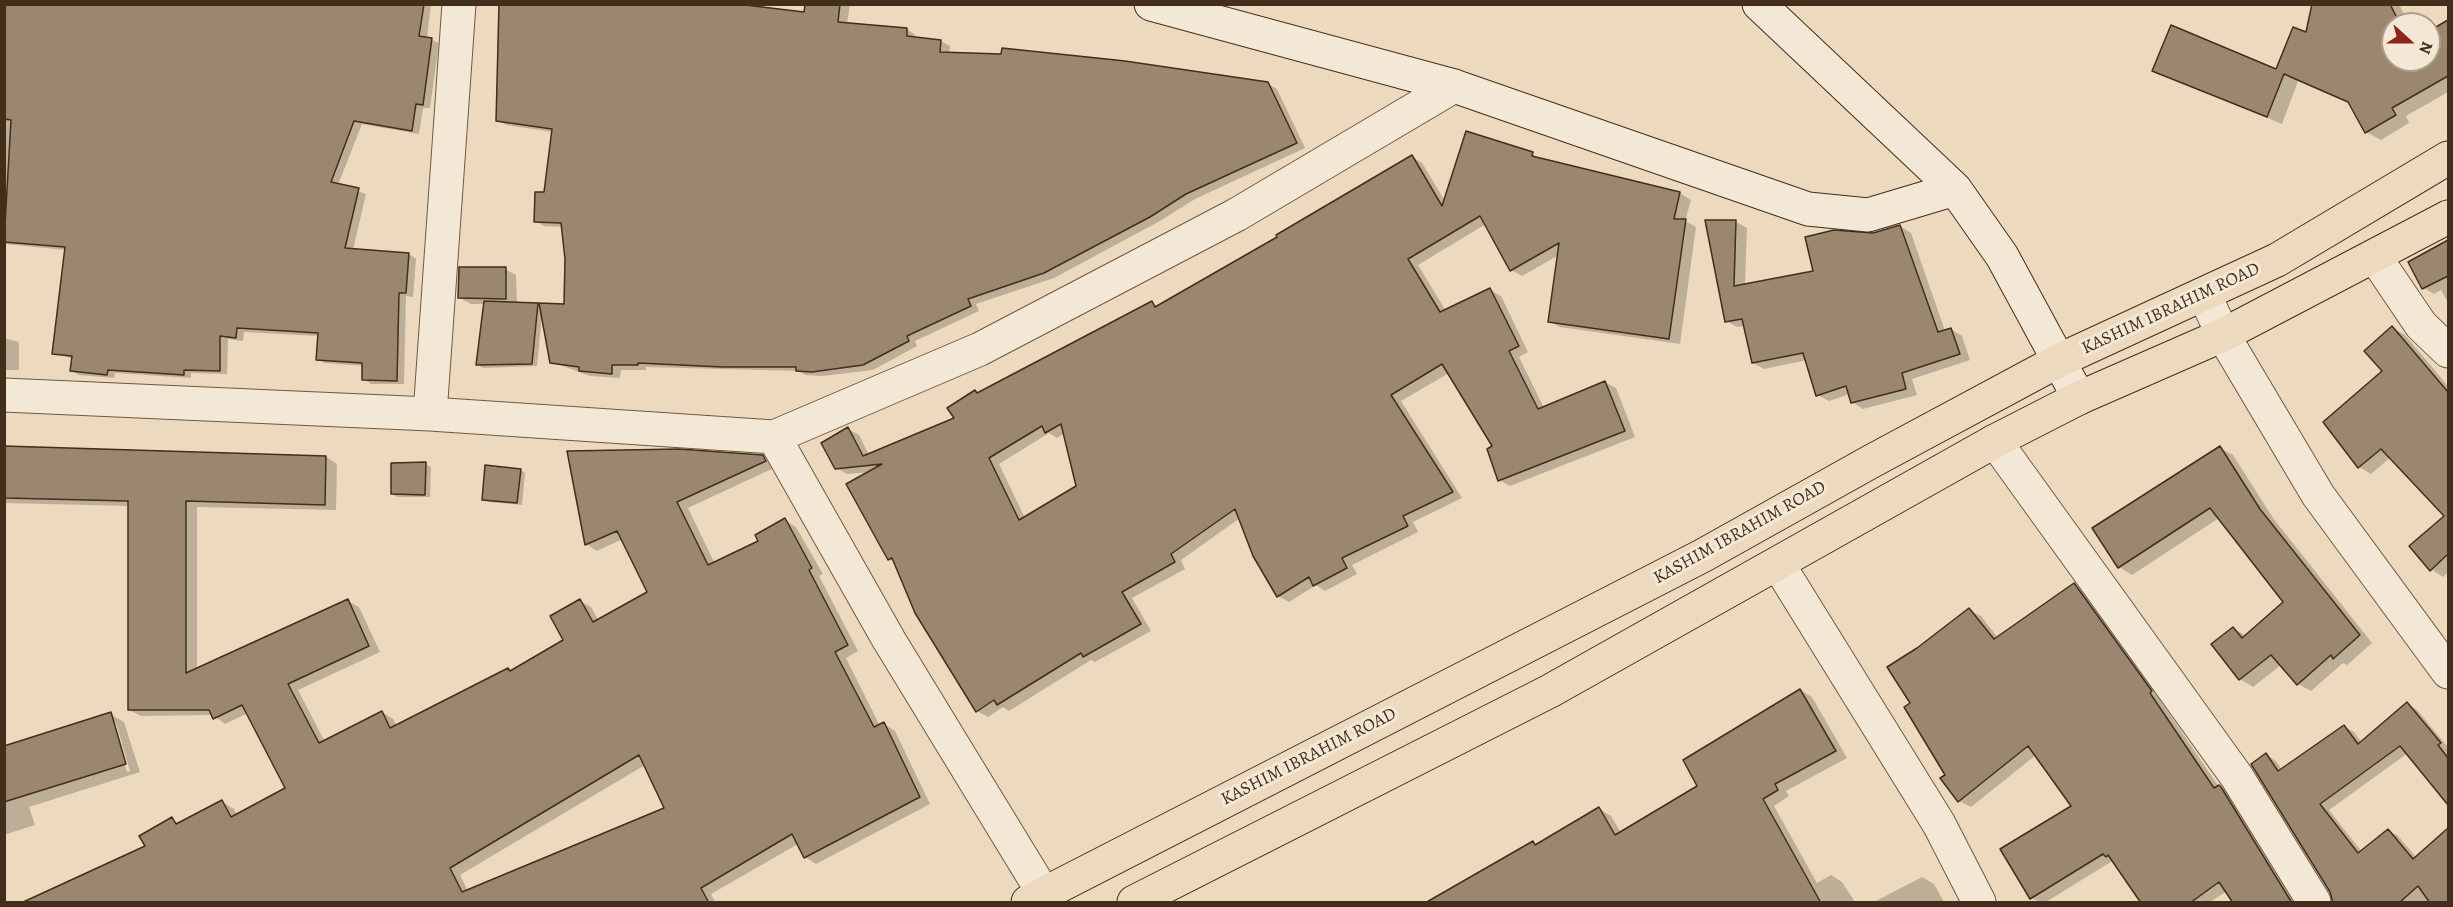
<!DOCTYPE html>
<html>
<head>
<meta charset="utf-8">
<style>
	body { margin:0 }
	#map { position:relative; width:2453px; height:907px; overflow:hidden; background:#eddabe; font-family:Alegreya,serif }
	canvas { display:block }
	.frame { position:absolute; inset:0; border:6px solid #422e1a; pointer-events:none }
	.north { position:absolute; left:2381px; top:12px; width:60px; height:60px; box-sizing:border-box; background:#f3e7d5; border:2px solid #ac9d8a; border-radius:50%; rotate:111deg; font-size:16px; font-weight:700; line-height:24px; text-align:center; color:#422e1a }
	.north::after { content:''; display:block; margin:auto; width:21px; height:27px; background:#8f2418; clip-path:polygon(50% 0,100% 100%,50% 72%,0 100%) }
</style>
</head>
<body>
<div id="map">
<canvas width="2453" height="907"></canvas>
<div class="frame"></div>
<div class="north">N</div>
</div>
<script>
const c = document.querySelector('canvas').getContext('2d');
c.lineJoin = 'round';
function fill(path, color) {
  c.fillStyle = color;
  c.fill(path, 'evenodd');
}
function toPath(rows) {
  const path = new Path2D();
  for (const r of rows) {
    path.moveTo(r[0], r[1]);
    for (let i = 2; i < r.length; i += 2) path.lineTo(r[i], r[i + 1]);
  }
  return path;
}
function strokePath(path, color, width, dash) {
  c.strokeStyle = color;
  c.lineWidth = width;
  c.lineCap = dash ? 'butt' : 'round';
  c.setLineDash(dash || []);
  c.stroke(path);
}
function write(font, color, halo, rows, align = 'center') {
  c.font = font + ' Alegreya,serif';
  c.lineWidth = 6;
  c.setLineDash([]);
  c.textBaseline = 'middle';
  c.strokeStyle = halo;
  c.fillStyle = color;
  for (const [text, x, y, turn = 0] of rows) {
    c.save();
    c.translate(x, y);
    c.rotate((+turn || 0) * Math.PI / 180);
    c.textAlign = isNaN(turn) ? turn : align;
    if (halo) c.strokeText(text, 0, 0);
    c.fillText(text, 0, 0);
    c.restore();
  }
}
fill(toPath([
	[4,4,431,4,427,38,439,43,430,108,423,108,419,134,362,124,338,185,366,194,353,250,409,254,416,259,413,297,406,296,404,384,371,384,364,379,364,366,325,363,317,359,319,336,244,332,243,341,228,339,227,374,191,373,191,378,115,373,114,378,79,375,72,371,73,359,54,353,66,250,4,244],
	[807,4,850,4,847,24,907,29,915,35,915,39,941,41,950,46,949,54,1268,84,1277,89,1305,148,1195,199,1160,221,1054,278,976,304,979,311,915,341,917,346,873,370,822,376,806,375,798,371,646,367,646,370,621,370,620,378,590,376,552,362,542,316,537,366,483,368,478,365,486,304,471,304,460,298,505,269,516,275,517,304,566,306,567,259,563,227,544,226,535,221,545,194,553,132,506,125,497,120,806,14],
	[2313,4,2399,4,2409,24,2393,24,2393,60,2429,60,2429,33,2448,22,2448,92,2406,116,2409,123,2381,140,2366,132,2351,104,2298,81,2282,124,2154,70,2277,71,2307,34],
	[1532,154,1543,161,1680,193,1691,200,1685,221,1696,227,1680,344,1560,327,1549,321,1559,255,1522,276,1511,270,1486,224,1418,265,1446,311,1490,290,1501,296,1528,352,1519,357,1544,408,1605,382,1616,388,1635,437,1510,486,1499,480,1494,447,1449,373,1401,401,1462,498,1413,522,1418,532,1352,565,1357,574,1325,591,1316,585,1289,602,1278,596,1240,518,1181,560,1185,569,1132,598,1151,631,1095,662,1091,660,1009,711,1003,707,988,717,977,711,916,613,896,563,889,559,872,472,847,474,836,468,848,429,859,435,869,455,956,419,975,391,979,394,1152,303,1158,306,1279,238,1412,157,1422,163,1445,201],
	[1049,433,1057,438,1065,433,1078,487,1025,518,999,464],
	[1736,222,1747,228,1745,285,1815,272,1873,235,1900,226,1911,233,1945,331,1951,329,1962,336,1970,360,1912,379,1917,395,1863,409,1852,402,1850,394,1829,401,1818,395,1807,360,1764,369,1753,363,1746,326,1737,327,1726,321],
	[2448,242,2448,303,2441,290,2434,294,2424,288,2410,262],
	[2393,328,2405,335,2448,386,2448,572,2443,577,2431,569,2446,516,2391,457,2371,474,2359,467,2325,422,2384,372],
	[4,338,19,342,19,370,4,370],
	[4,448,326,457,337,464,336,510,197,507,197,670,348,601,359,607,380,652,298,690,325,742,382,712,393,719,397,726,508,669,511,671,565,640,580,601,591,607,599,621,649,593,623,539,597,551,586,544,569,452,762,457,776,467,688,508,715,564,760,542,785,520,796,527,823,574,819,576,858,651,846,658,880,726,884,724,895,731,930,804,816,864,805,857,798,844,711,894,715,902,58,902,147,847,172,819,180,824,222,802,234,809,237,815,288,789,248,713,225,724,213,715,141,716,129,710,129,506,4,503],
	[645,765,666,809,468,891,460,875],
	[2220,448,2233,455,2273,518,2372,643,2347,665,2343,663,2311,691,2298,684,2281,665,2253,687,2240,679,2213,644,2233,628,2246,636,2285,602,2219,518,2132,575,2119,567],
	[425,464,431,467,430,497,397,497,392,494],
	[520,470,525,473,522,505,489,502,484,499],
	[2074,585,2086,591,2163,698,2160,700,2219,787,2231,793,2299,902,2235,902,2227,891,2210,902,2143,902,2114,860,2046,902,2040,902,2031,898,2073,806,2036,755,1971,807,1959,801,1912,704,1918,649,1969,610,1981,616,1998,638],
	[1800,690,1812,697,1847,758,1786,791,1789,796,1774,806,1817,883,1831,875,1842,882,1855,902,1492,902,1533,842,1538,845,1599,809,1611,816,1621,833,1699,786],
	[2407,704,2417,710,2448,747,2448,803,2408,753,2329,810,2362,852,2388,830,2398,836,2417,858,2448,830,2448,902,2343,902,2266,755,2276,761,2282,770,2344,727,2354,732,2362,743],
	[110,714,124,722,140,772,29,807,35,825,4,835,4,749],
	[112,723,116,723,130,771,127,772],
	[1922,877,1934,884,1944,902,1874,902]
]), '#0003');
const building = toPath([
	[4,4,424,4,419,36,432,38,423,105,416,104,412,131,354,121,331,182,359,188,345,248,409,253,406,293,399,293,397,381,362,380,362,363,316,360,318,333,237,328,236,338,220,336,220,371,184,370,184,375,108,370,107,375,70,371,72,356,52,354,65,247,4,242,11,120,4,119,4,4],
	[499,4,737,4,804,12,805,4,840,4,838,22,907,28,907,36,941,40,940,52,1001,54,1002,48,1125,61,1268,82,1297,143,1186,194,1150,217,1044,273,968,299,971,306,907,336,909,341,863,365,812,372,796,371,796,367,722,367,638,363,638,365,612,365,612,374,579,371,579,367,550,363,539,303,564,304,565,259,561,223,534,222,535,192,544,192,552,129,496,121,499,4],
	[2312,4,2390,4,2400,24,2393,24,2393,60,2429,60,2429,31,2448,20,2448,76,2392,108,2396,115,2365,133,2348,102,2284,74,2267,117,2152,71,2171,25,2276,69,2293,27,2306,32,2312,4],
	[1466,131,1533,152,1532,156,1680,192,1674,219,1686,219,1669,339,1548,322,1559,243,1510,271,1480,216,1408,259,1440,312,1490,288,1519,346,1509,351,1538,409,1605,381,1625,431,1498,481,1487,449,1492,446,1442,364,1391,395,1453,492,1403,516,1408,526,1342,558,1347,568,1313,586,1309,577,1277,597,1253,556,1235,509,1171,554,1175,562,1122,592,1141,624,1083,657,1081,653,997,705,994,700,976,712,915,613,892,558,888,560,846,484,882,464,835,469,821,443,848,427,863,456,954,418,947,408,975,390,977,393,1152,301,1155,307,1277,237,1276,235,1412,155,1442,206,1466,131],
	[1061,424,1076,486,1019,520,989,458,1042,426,1045,433,1061,424],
	[1705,220,1736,220,1734,286,1813,271,1805,237,1834,230,1873,233,1900,225,1938,332,1951,328,1960,354,1902,373,1906,389,1851,403,1846,386,1816,396,1803,353,1752,363,1742,319,1725,322,1705,220],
	[2448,240,2448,276,2422,289,2408,262,2448,240],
	[459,267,506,267,506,299,458,298,459,267],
	[484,301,538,303,532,364,476,365,484,301],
	[2392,326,2448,392,2448,554,2430,571,2409,546,2444,516,2381,449,2358,468,2323,422,2382,371,2364,351,2392,326],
	[4,446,326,456,325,505,186,501,186,673,348,599,369,646,288,684,319,743,382,711,390,728,508,668,510,671,563,640,550,616,580,599,593,622,647,592,617,531,585,545,567,451,679,449,763,455,766,461,677,502,708,565,758,541,755,535,785,518,812,568,809,570,848,645,835,652,874,727,884,722,920,797,804,858,792,834,701,888,709,903,21,903,145,846,139,836,172,817,176,824,222,800,231,817,285,788,242,705,213,719,209,710,128,710,128,501,4,498,4,446],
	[639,755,664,808,462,892,450,868,639,755],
	[2220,446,2260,509,2360,635,2333,659,2331,655,2297,685,2271,655,2239,680,2211,644,2233,627,2242,638,2283,602,2210,508,2118,568,2092,528,2220,446],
	[426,462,425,495,391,494,391,463,426,462],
	[485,465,521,469,517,503,482,500,485,465],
	[2074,583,2152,691,2150,693,2214,788,2219,785,2221,787,2292,903,2233,903,2219,882,2190,903,2141,903,2108,855,2106,857,2103,854,2030,899,2000,849,2071,806,2028,746,1958,802,1940,778,1945,775,1904,707,1910,703,1887,667,1917,648,1969,608,1994,639,2074,583],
	[1800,689,1836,751,1775,784,1778,790,1763,799,1821,903,1425,903,1533,841,1535,845,1599,807,1615,835,1697,786,1683,760,1800,689],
	[2407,702,2441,743,2438,745,2448,758,2448,805,2400,746,2320,804,2358,853,2388,829,2413,859,2448,828,2448,903,2430,903,2418,886,2399,903,2333,903,2330,892,2251,764,2266,753,2278,771,2344,725,2358,744,2407,702],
	[111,712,126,764,4,802,4,746,111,712]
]);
fill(building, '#9b876f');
strokePath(building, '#422e1a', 1.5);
const street = toPath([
	[2375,257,2421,325,2448,351],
	[2204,294,2223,335,2318,495,2448,672],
	[4,395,430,414,774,437,980,349,1236,215,1454,86],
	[430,414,459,4],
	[774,437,889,640,1044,894],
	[1995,441,2237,777,2314,902],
	[1778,564,1939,824,1979,902]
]);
const secondary = toPath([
	[1151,4,1454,86,1808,209,1868,215,1955,189],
	[1759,4,1955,189,2002,256,2079,398]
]);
const highway = toPath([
	[1028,902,1702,556,1872,461,2060,360,2277,260,2448,158],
	[1134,902,1550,691,1995,441,2079,398,2223,335,2448,217]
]);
strokePath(street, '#6d5943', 35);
strokePath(secondary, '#422e1a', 35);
strokePath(highway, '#422e1a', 35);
strokePath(street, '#f3e7d5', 33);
strokePath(secondary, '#f3e7d5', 33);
strokePath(highway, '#eddabe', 33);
write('18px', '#422e1a', '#f3e7d5', [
	["KASHIM IBRAHIM ROAD",2171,309,-25],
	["KASHIM IBRAHIM ROAD",1740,533,-29],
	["KASHIM IBRAHIM ROAD",1309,757,-27]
]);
</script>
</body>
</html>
